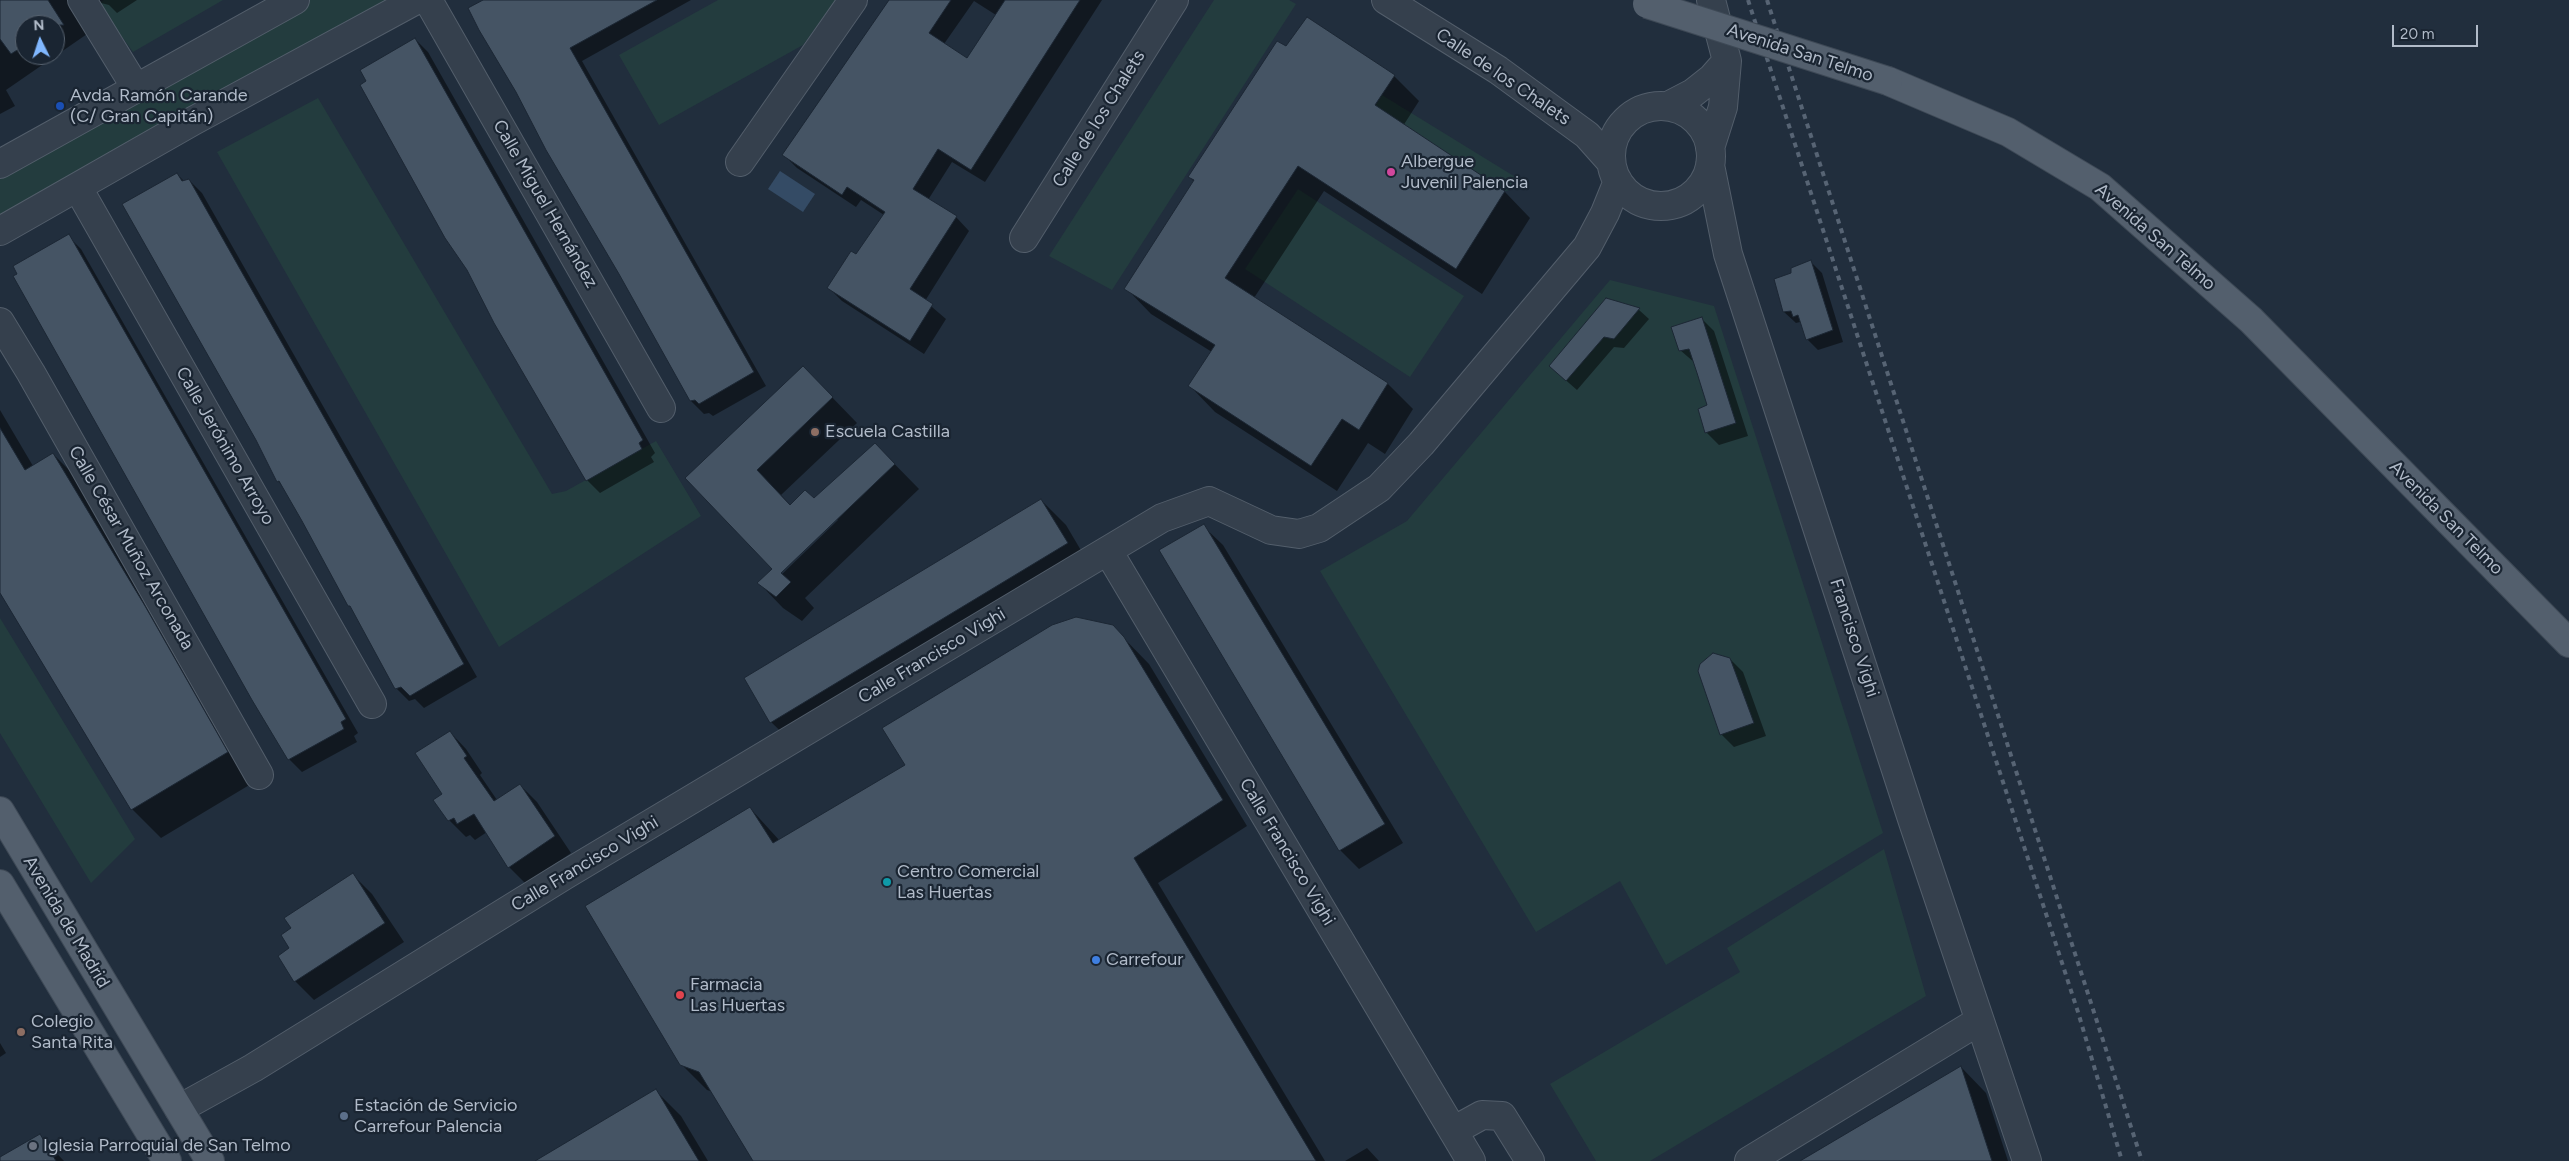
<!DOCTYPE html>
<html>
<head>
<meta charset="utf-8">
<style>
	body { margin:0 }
	#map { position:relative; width:2569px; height:1161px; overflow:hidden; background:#212e3d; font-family:Figtree,sans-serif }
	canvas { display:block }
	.north { position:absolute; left:15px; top:15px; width:50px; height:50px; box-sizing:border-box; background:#1a2532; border:1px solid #56616e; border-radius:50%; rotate:356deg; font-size:14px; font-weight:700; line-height:20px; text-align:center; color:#b1bbc9 }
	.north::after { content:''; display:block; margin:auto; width:18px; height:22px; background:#80b7fe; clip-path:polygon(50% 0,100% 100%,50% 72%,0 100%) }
	.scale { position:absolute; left:2392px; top:25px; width:86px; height:22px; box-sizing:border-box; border:2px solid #b1bbc9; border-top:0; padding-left:6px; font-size:15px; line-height:18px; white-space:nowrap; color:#b1bbc9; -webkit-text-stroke:4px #1a2532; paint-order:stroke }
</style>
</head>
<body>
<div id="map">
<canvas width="2569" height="1161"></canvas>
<div class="north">N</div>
<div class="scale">20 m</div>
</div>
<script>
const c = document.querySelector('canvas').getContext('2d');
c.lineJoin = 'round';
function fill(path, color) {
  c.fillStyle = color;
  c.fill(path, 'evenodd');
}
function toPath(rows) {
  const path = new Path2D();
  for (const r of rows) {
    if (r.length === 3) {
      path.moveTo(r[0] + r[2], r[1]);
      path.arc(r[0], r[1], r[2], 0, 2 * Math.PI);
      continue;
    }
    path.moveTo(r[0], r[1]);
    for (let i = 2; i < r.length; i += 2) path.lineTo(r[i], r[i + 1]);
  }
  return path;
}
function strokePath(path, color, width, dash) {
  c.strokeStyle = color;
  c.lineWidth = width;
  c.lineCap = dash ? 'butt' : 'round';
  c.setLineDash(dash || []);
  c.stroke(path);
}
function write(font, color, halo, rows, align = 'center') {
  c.font = font + ' Figtree,sans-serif';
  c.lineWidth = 4.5;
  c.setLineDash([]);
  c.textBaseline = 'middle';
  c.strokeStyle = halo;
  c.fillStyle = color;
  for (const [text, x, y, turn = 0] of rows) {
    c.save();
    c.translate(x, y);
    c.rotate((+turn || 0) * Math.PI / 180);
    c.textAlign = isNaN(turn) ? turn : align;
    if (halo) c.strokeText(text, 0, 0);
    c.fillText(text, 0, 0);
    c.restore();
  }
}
fill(toPath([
	[104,0,223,0,133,52,98,4],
	[302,0,413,0,0,231,0,167],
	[718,0,836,0,803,45,659,125,619,55],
	[1214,0,1289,0,1296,4,1112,290,1049,256],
	[1382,95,1530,186,1505,191,1375,106],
	[318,98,552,494,566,491,656,441,701,516,499,647,217,152],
	[1298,189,1464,296,1410,377,1245,269],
	[1610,280,1714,306,1883,833,1666,965,1620,881,1536,932,1320,571,1407,521],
	[0,618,135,839,91,883,0,733],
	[1884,849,1926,996,1650,1161,1596,1161,1550,1084,1740,972,1727,948]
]), '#233c3e');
fill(toPath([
	[780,171,815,194,803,212,768,189]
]), '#344b65');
fill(toPath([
	[0,0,137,0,117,13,109,5,101,3,93,6,90,32,6,90,15,106,0,114],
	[25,25,55,25,55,55,25,55],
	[485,0,691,0,582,61,766,386,713,416,709,413,704,414,691,401],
	[890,0,1102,0,985,182,952,162,928,200,956,217,969,231,925,301,946,319,924,354,842,301,829,288,856,256,884,215,861,200,856,207,797,168,783,154],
	[974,1,996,15,967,59,944,44],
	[415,39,428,52,655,453,651,457,654,462,600,493,587,480],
	[1287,48,1394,76,1419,101,1403,126,1505,192,1530,218,1482,294,1324,191,1254,298,1388,384,1413,409,1385,454,1368,443,1337,491,1215,412,1190,386,1212,352,1151,314,1126,288,1194,182,1190,177],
	[177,174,184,181,189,180,202,193,477,677,424,708,415,699,409,701,396,688,284,488,278,481],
	[68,236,81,249,358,733,354,736,357,742,302,772,289,759],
	[1811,262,1822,273,1843,342,1818,350,1807,339,1800,322,1796,323,1784,312],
	[1607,299,1639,310,1649,319,1624,348,1614,347,1577,390,1561,376],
	[1701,318,1714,331,1748,436,1719,445,1706,432,1708,406,1695,363,1680,350],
	[827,392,857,423,781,495,791,506,815,500,875,444,919,489,805,598,814,608,802,621,783,608,759,583,773,569,687,478],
	[836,519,838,520,778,578,776,576],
	[0,410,33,466,53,454,82,483,256,781,161,838,132,809,0,591],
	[1041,500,1066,525,1092,569,797,747,771,722],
	[1203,526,1223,545,1403,843,1359,869,1340,850],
	[1077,618,1112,626,1149,664,1247,826,1158,883,1325,1161,754,1161,713,1092,707,1090,681,1064,750,808,780,841,906,765,884,728,1059,623],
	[1730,659,1743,672,1766,736,1734,747,1721,734],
	[450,732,466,749,482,773,480,775,497,800,520,785,537,802,571,853,526,884,509,867,487,832,475,840,470,835,466,837,449,820,443,794],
	[353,875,372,894,404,942,314,1000,295,981,290,948],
	[0,1043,6,1053,0,1057],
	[1961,1067,1986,1093,2008,1161,1803,1161],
	[656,1091,681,1116,708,1161,538,1161],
	[40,1136,64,1161,0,1161,0,1159],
	[1367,1148,1379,1161,1345,1161]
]), '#0007');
const building = toPath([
	[0,0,48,0,64,25,25,25,25,45,11,54,0,39,0,0],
	[483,0,657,0,570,48,754,372,699,404,695,400,690,401,619,274,546,150,516,92,479,30,468,8,483,0],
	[889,0,951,0,929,33,967,58,1005,0,1080,0,971,170,938,149,913,189,957,216,910,289,933,304,910,341,827,288,851,251,856,254,885,212,847,187,842,195,782,155,889,0],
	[1307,17,1395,75,1375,105,1505,191,1456,269,1298,166,1225,278,1388,383,1359,430,1342,419,1311,466,1188,386,1215,345,1124,289,1194,180,1188,177,1277,41,1286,46,1307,17],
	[415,38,643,440,639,443,642,449,586,481,494,323,467,270,445,238,360,85,366,81,360,70,415,38],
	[177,173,182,181,189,179,464,664,410,696,401,687,395,689,350,606,348,606,302,521,279,481,277,482,256,440,122,204,177,173],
	[69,234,346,719,341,722,344,729,288,760,252,700,13,276,17,274,13,266,69,234],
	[1811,260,1833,330,1806,340,1798,315,1793,317,1791,311,1783,312,1774,279,1791,273,1791,268,1811,260],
	[1606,298,1640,308,1614,339,1604,337,1566,381,1549,366,1606,298],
	[1702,317,1736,423,1705,433,1698,409,1707,405,1697,373,1689,349,1679,351,1671,327,1702,317],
	[803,366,833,397,757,470,790,505,805,490,814,498,875,443,895,464,781,573,791,582,776,597,757,583,772,569,685,478,803,366],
	[0,428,25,470,53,453,145,606,228,752,131,810,0,593,0,428],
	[1041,499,1068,543,770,723,744,678,1041,499],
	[1204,524,1385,824,1339,851,1159,550,1204,524],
	[1076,617,1113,625,1124,637,1223,800,1134,858,1316,1161,753,1161,699,1072,680,1065,585,906,750,807,773,843,905,765,882,728,1052,625,1076,617],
	[1713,653,1730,658,1754,723,1720,735,1698,671,1700,664,1713,653],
	[450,731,467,756,464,758,494,801,520,784,555,836,508,868,474,814,457,824,454,818,448,821,433,800,442,794,415,753,450,731],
	[353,873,385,923,294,982,278,956,289,948,281,935,291,928,284,918,353,873],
	[1961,1066,1992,1161,1800,1161,1849,1132,1961,1066],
	[656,1089,699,1161,535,1161,656,1089],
	[40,1134,56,1161,0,1161,0,1157,40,1134]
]);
fill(building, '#455464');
strokePath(building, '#1c2734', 1);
const street = toPath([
	[82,0,136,88],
	[428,0,661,408],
	[1386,0,1498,70,1587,135,1611,162],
	[1668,106,1693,93,1712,78,1727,61],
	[1661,156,50],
	[1710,148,1723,107,1727,61,1711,0],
	[740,162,853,0],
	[0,164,295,0],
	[1710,165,1728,254,1913,822,2027,1161],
	[78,188,372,704],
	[0,231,193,121,416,0],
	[1024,238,1174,0],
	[0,322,31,373,259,775],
	[1108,551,1471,1161],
	[179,1109,253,1068,565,875,1162,518,1209,501,1271,530,1299,534,1319,528,1379,488,1421,444,1587,247,1605,213,1618,181],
	[1453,1131,1482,1115,1502,1116,1530,1161],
	[1749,1161,1979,1021]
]);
const primary = toPath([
	[1888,81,2008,132,2100,187,2251,320,2569,643],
	[0,811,210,1161],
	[0,884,167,1161]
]);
strokePath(street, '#535e6b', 30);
strokePath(primary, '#3e4956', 30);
strokePath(street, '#35404d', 28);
strokePath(primary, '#535f6d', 28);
strokePath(toPath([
	[1748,0,2078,1012,2122,1161],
	[1767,0,2142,1161]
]), '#576474', 4, [5, 5]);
const primaryBridge = toPath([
	[1647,4,1888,81]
]);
strokePath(primaryBridge, '#3e4956', 30, []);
strokePath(primaryBridge, '#535f6d', 28);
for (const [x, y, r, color] of [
	[60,106,5,"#1a4fb4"],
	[1391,172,5,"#d1479c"],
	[815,432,5,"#8d6e63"],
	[887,882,5,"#0f9aa8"],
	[1096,960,5,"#3f7fe0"],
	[680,995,5,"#e0444e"],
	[21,1032,5,"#8d6e63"],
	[344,1116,5,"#5c6f8a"],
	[33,1146,5,"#6b7280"]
]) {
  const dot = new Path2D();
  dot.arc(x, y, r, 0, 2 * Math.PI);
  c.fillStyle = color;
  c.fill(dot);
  strokePath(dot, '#1a2532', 2);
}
write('18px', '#b1bbc9', '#1a2532', [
	["Avenida San Telmo",1800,53,18],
	["Calle de los Chalets",1503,77,34],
	["Calle de los Chalets",1099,119,-58],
	["Calle Miguel Hernández",545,204,60],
	["Avenida San Telmo",2155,237,41],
	["Calle Jerónimo Arroyo",225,446,60],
	["Avenida San Telmo",2446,518,45],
	["Calle César Muñoz Arconada",131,548,60],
	["Francisco Vighi",1854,638,72],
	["Calle Francisco Vighi",932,656,-31],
	["Calle Francisco Vighi",1287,852,59],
	["Calle Francisco Vighi",585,864,-31],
	["Avenida de Madrid",66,922,59]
]);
write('18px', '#b1bbc9', '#1a2532', [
	["Avda. Ramón Carande",70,96],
	["(C/ Gran Capitán)",70,117],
	["Albergue",1401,162],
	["Juvenil Palencia",1401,183],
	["Escuela Castilla",825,432],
	["Centro Comercial",897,872],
	["Las Huertas",897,893],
	["Carrefour",1106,960],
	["Farmacia",690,985],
	["Las Huertas",690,1006],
	["Colegio",31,1022],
	["Santa Rita",31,1043],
	["Estación de Servicio",354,1106],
	["Carrefour Palencia",354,1127],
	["Iglesia Parroquial de San Telmo",43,1146]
], 'left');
</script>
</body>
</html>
